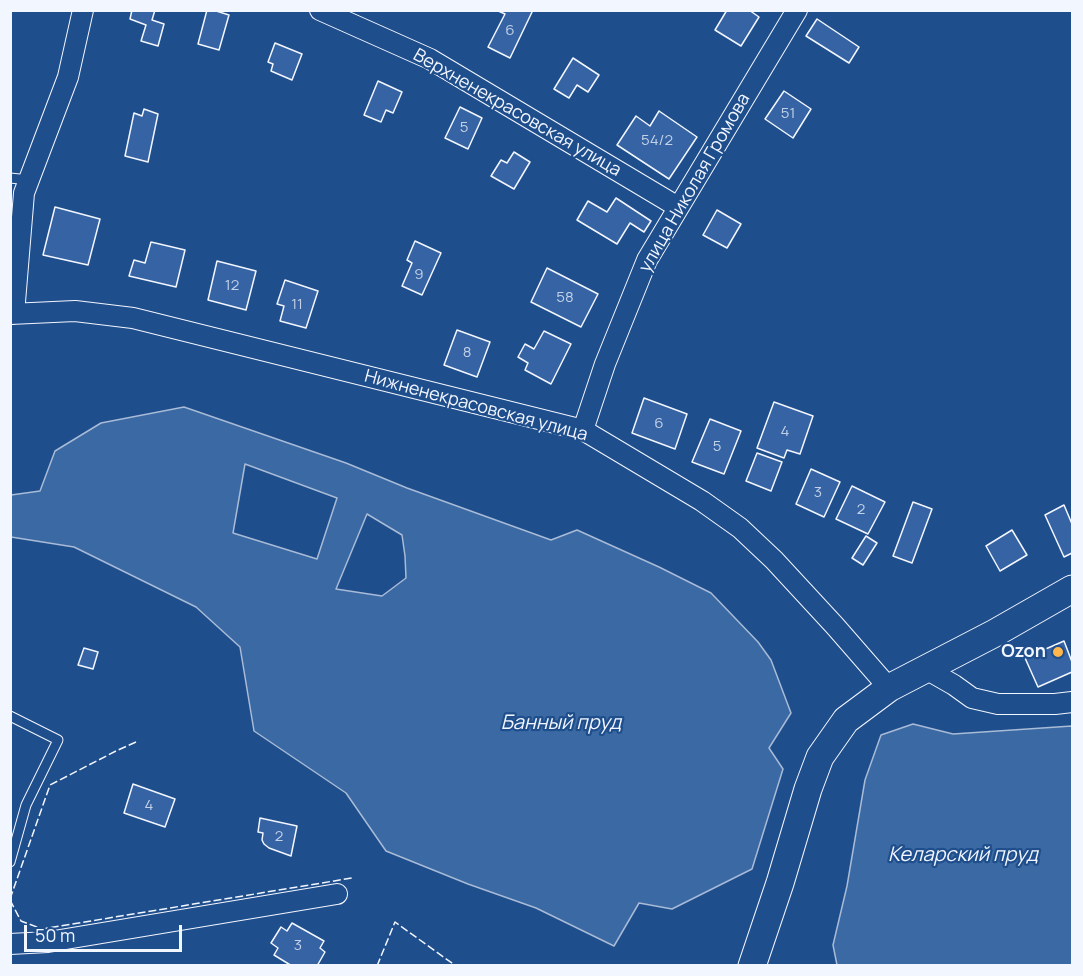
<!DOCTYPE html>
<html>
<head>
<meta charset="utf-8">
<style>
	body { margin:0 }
	#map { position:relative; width:1083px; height:976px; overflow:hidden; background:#1f4e8c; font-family:Manrope,sans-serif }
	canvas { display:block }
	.frame { position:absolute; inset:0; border:12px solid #f2f6ff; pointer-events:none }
	.scale { position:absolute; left:24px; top:925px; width:158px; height:27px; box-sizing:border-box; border:3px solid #f2f6ff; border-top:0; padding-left:8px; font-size:18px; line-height:21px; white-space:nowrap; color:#f2f6ff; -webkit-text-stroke:4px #1f4e8c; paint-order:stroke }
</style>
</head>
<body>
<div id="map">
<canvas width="1083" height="976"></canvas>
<div class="frame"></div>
<div class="scale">50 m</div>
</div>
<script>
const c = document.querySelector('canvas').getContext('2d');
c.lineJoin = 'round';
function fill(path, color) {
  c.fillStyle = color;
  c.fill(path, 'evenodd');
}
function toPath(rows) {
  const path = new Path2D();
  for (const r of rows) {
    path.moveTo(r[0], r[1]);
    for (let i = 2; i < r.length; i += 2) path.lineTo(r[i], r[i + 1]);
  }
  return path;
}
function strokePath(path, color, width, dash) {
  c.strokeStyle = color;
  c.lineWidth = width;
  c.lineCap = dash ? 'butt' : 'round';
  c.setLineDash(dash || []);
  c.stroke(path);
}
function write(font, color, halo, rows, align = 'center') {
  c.font = font + ' Manrope,sans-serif';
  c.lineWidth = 4.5;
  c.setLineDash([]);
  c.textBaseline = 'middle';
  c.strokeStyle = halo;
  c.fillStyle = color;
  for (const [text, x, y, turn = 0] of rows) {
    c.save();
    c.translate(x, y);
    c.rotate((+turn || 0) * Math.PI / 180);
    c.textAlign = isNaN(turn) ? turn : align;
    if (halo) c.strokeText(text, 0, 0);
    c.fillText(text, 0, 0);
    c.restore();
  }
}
const water = toPath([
	[184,407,346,463,407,488,551,540,577,530,659,567,711,593,758,642,771,660,791,713,769,748,783,769,752,869,672,909,639,903,614,946,536,908,468,884,386,851,346,793,254,731,240,647,196,607,74,547,11,537,11,495,40,491,55,451,101,423,184,407],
	[245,464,337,498,317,559,233,533,245,464],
	[367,514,402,535,405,556,406,578,382,596,336,589,367,514],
	[913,724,953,734,1072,726,1072,965,837,965,833,945,847,886,865,780,881,735,913,724]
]);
fill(water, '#3b69a3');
strokePath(water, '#a8bbd7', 1.5);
const building = toPath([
	[132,10,155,10,152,20,164,24,158,46,141,41,146,25,130,19,132,10],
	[207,10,213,10,229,15,219,50,198,44,207,10],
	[496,10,533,10,510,58,488,47,505,14,496,10],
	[727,10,749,10,759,17,741,46,715,30,727,10],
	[817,19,859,47,849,63,806,36,817,19],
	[275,43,302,54,292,80,271,71,273,64,268,62,275,43],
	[573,58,599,75,588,92,577,85,569,98,554,89,573,58],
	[378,81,402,92,393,113,386,110,381,122,364,115,378,81],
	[784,91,811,109,793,138,765,119,784,91],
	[460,107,482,118,468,149,445,138,460,107],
	[144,109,158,114,148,162,125,156,134,113,142,116,144,109],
	[659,111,697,137,669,179,617,145,636,116,650,126,659,111],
	[514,152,530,162,514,189,491,176,501,160,507,163,514,152],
	[616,198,651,221,644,232,630,223,617,244,577,220,588,201,607,212,616,198],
	[55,207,100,219,88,265,43,255,55,207],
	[717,210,741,224,727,248,703,235,717,210],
	[415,241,441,253,422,295,402,286,412,263,407,260,415,241],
	[151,242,185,250,176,287,129,276,134,260,145,263,151,242],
	[217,261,256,271,246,310,208,300,217,261],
	[547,268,598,294,581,327,531,302,547,268],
	[285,280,318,291,306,328,280,321,284,306,277,304,285,280],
	[457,330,490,342,477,377,444,365,457,330],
	[544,331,571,344,551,384,525,370,528,363,518,357,525,344,534,349,544,331],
	[644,398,687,414,675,449,632,433,644,398],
	[774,402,813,416,800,454,787,450,784,458,757,448,774,402],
	[710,419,741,431,724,474,692,462,710,419],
	[757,453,782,462,771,491,746,481,757,453],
	[811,469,840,482,824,517,796,504,811,469],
	[852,486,885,502,868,534,836,519,852,486],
	[913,502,932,509,912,563,893,556,913,502],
	[1064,505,1072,524,1072,553,1064,557,1045,515,1064,505],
	[1012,530,1027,555,1000,571,986,546,1012,530],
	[866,536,877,543,863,565,852,558,866,536],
	[1064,641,1072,662,1072,672,1038,687,1025,658,1064,641],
	[84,648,98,652,93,669,78,665,84,648],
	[133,784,175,799,165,827,124,813,133,784],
	[260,818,297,826,291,856,269,848,264,844,262,840,263,833,258,832,260,818],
	[292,923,324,941,320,948,325,952,317,966,292,966,274,955,278,948,271,943,281,927,287,931,292,923]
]);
fill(building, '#3563a3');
strokePath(building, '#f2f6ff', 1.5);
const lane = toPath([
	[10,178,29,180],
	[10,716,58,740,26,805,10,862]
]);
const street = toPath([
	[320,10,430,59,678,207],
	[10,314,75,311,133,318,583,430,702,501,740,528,774,560,835,626,889,688],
	[14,314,24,193,68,77,83,10],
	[583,430,605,364,647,260,797,10],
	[926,669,954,685,972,698,998,704,1055,704,1072,702],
	[10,944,48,942,337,894]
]);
const secondary = toPath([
	[752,966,780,883,808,789,820,757,846,720,889,688,995,633,1072,589]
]);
strokePath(lane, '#f2f6ff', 11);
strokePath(street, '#f2f6ff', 22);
strokePath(secondary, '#f2f6ff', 29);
strokePath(lane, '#1f4e8c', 9);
strokePath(street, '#1f4e8c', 20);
strokePath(secondary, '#1f4e8c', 27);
strokePath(toPath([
	[10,899,50,785,116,751,136,742],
	[10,900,21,921,42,929,352,878],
	[377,966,395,922,456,966]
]), '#f2f6ff', 1.5, [8, 3]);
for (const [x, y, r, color] of [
	[1058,652,6,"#ffb74d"]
]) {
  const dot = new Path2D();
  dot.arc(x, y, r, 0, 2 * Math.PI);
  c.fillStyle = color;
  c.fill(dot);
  strokePath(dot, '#1f4e8c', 2);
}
write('15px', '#c3d1e8', null, [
	["6",510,31],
	["51",788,114],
	["5",464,128],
	["54/2",657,141],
	["9",419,275],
	["12",232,286],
	["58",565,298],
	["11",297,305],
	["8",467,353],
	["6",659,424],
	["4",785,432],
	["5",717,447],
	["3",818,493],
	["2",861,510],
	["4",149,806],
	["2",279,837],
	["3",298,946]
]);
write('18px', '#f2f6ff', '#1f4e8c', [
	["Верхненекрасовская улица",517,113,30],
	["улица Николая Громова",695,183,-60],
	["Нижненекрасовская улица",476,406,15]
]);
write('bold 18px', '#f2f6ff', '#1f4e8c', [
	["Ozon",1046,652]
], 'right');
write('italic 20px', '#f2f6ff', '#1f4e8c', [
	["Банный пруд",561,723],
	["Келарский пруд",963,855]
]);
</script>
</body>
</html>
